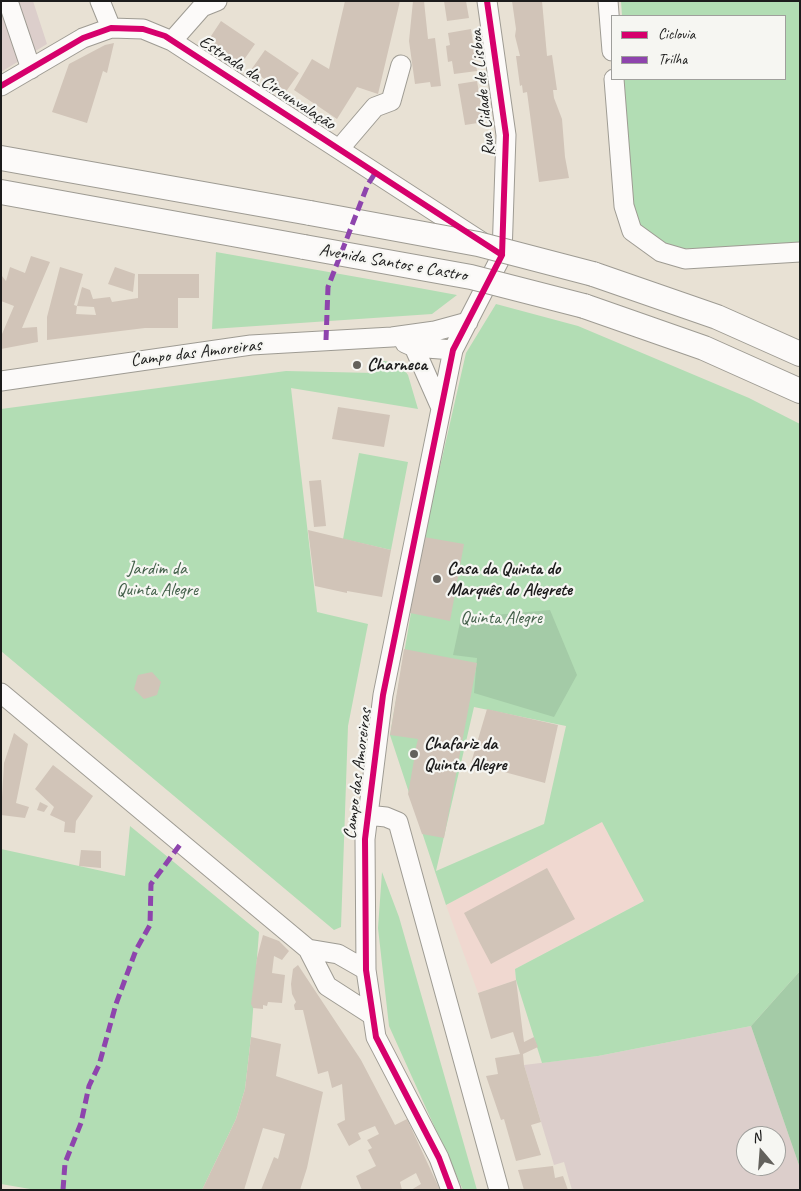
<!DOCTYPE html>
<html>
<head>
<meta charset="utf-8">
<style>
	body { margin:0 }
	#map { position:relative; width:801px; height:1191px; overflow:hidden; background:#e8e1d4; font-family:Caveat,sans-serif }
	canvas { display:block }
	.frame { position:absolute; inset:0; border:2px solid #1c1c1c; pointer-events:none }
	.legend { position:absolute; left:611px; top:15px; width:175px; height:65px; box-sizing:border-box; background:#f6f6f2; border:1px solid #9f9f9c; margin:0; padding:6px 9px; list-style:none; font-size:15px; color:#1c1c1c }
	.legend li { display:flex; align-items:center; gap:10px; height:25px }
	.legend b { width:25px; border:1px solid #9f9f9c }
	.north { position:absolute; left:736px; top:1126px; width:50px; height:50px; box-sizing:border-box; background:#f6f6f2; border:1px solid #9f9f9c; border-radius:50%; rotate:342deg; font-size:14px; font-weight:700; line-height:20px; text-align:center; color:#1c1c1c }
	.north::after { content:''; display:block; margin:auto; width:18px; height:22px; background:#63615c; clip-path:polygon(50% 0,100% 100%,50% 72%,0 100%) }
</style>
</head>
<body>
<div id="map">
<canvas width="801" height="1191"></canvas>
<div class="frame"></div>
<ul class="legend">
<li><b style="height:6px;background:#d6006c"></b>Ciclovia</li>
<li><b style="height:6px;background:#8e44ad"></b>Trilha</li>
</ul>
<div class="north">N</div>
</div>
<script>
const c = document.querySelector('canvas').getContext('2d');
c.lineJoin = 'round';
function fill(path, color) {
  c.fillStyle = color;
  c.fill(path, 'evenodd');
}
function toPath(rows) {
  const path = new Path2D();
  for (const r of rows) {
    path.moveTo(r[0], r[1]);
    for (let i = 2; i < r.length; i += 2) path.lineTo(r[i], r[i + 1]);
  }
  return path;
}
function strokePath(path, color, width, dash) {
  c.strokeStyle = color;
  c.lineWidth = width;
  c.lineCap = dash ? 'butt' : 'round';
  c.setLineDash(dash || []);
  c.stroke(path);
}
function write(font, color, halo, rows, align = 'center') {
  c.font = font + ' Caveat,sans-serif';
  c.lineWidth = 4.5;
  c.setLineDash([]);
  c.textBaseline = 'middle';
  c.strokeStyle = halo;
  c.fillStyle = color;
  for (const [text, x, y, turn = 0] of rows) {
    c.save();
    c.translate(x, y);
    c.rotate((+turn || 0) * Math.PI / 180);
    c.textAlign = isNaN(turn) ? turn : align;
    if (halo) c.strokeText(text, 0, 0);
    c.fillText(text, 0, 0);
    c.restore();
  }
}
fill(toPath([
	[602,821,644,901,515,969,516,980,478,993,446,905]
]), '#f0d8d0');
fill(toPath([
	[1,1,33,1,47,44,1,72],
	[751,1026,800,1168,800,1190,572,1190,564,1162,554,1165,524,1065,598,1056],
	[746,1136,776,1136,776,1166,746,1166]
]), '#dccecb');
fill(toPath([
	[621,1,800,1,800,246,672,249,643,230,633,215,628,179,624,79,785,79,785,16,622,16],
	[216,252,419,288,457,295,432,314,212,329],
	[496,304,578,326,749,398,800,424,800,971,751,1026,598,1056,542,1063,516,980,515,969,644,901,602,822,446,905,390,735,424,537,466,353],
	[474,707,566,726,544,824,436,871],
	[379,360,396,363,403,368,408,375,418,409,291,388,317,612,368,624,348,726,341,927,334,930,1,651,1,409,286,371,375,373],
	[359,453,408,462,391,550,343,539],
	[130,826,259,932,251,1037,245,1089,236,1119,202,1190,36,1190,1,1184,1,849,125,876],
	[382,872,399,917,477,1190,463,1190,389,1026,378,928]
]), '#b2ddb4');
fill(toPath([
	[550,610,577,675,554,717,474,693,477,658,453,655,461,618],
	[800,971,800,1168,751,1026]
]), '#a4cba7');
fill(toPath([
	[345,1,400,1,378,94,357,87,337,119,294,90,312,59,329,69],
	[413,1,424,1,428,39,435,38,441,86,431,87,430,82,415,84,409,41],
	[444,1,466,1,469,18,447,21],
	[512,1,542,1,547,56,552,55,557,90,553,90,554,98,562,119,565,157,569,178,539,182,527,92,523,93,522,85,520,86,516,56,520,56,515,36,516,29],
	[221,21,255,44,241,64,207,42],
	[471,29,477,71,454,74,452,61,448,62,446,46,450,45,448,33],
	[114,43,107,73,103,71,87,123,52,112,69,64,105,45],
	[265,50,299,73,285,93,251,70],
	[477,81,484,122,465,125,458,84],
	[31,256,50,262,22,328,37,327,38,342,1,349,2,334,14,306,1,301,1,278,2,276,6,281,10,267,25,273],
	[60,267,83,274,74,305,77,306,76,314,96,315,94,307,77,306,82,287,90,290,93,299,110,297,112,302,138,298,138,274,199,274,199,298,178,298,178,328,145,328,47,340,47,317],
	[115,267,135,274,133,292,108,284],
	[338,407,390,415,384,447,332,439],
	[321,480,326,526,314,527,309,481],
	[308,530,391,550,382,597,347,591,347,593,315,586],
	[424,537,464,544,450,621,410,613],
	[404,649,477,663,444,838,422,834,408,794,414,760,413,759,418,739,390,735],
	[152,672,161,682,157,695,144,699,134,689,138,675],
	[487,709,558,725,545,783,471,763],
	[14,733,28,744,16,803,29,807,25,818,1,815,4,763],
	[53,765,93,796,76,821,75,833,64,832,65,822,50,815,54,807,35,789],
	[40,802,48,806,44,812,37,810],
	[81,850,101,851,101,868,79,866],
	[547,868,575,919,491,964,464,913],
	[263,935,279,941,289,951,282,960,274,956,272,973,285,975,282,1003,268,1002,267,1006,263,1005,263,1009,253,1008,251,1004,257,958],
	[298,965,361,1060,395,1125,407,1119,440,1190,411,1190,421,1184,416,1173,400,1182,402,1190,362,1190,356,1176,376,1166,368,1150,372,1148,367,1140,379,1134,375,1126,358,1133,361,1139,349,1146,337,1124,345,1120,342,1084,332,1088,328,1071,318,1074,303,1010,295,1010,294,1005,296,1002,292,994,291,984,293,969],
	[516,980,524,1042,534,1037,538,1047,523,1054,524,1065,541,1122,531,1125,541,1155,516,1161,504,1119,501,1120,486,1076,498,1074,495,1058,520,1054,513,1032,491,1039,478,993],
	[251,1037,281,1044,276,1076,323,1092,307,1168,300,1190,261,1190,274,1157,278,1159,285,1134,263,1128,244,1190,202,1190,236,1119,245,1089],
	[553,1166,555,1178,563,1176,568,1190,524,1190,518,1170]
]), '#d1c4b8');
const minor = toPath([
	[8,1,31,69],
	[100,1,111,28],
	[608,1,612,51],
	[172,41,202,7,217,1],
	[614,79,624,206,632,231,661,252,685,259,800,252],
	[1,86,83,38,111,28,143,29,172,41,482,242],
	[340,148,375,107,391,101,401,65],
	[405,343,414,347,453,350],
	[414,347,441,408],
	[1,381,251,345,392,337,435,331,468,322],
	[1,693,308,949,327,986,372,1015],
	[367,815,386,817,398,822,499,1190],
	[308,949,338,954,366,970],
	[451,1190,439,1158,376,1037,366,970,365,839,383,695,453,350,502,255,506,135,487,1]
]);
const major = toPath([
	[1,158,310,213],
	[1,192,304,247],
	[593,274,717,317,800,354],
	[584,306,704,348,800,391]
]);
strokePath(minor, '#9e9b93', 21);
strokePath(major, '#9e9b93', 26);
strokePath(minor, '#fcfaf9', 19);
strokePath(major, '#fcfaf9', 24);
const majorBridge = toPath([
	[310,213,478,244,593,274],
	[304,247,471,277,584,306]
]);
strokePath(majorBridge, '#9e9b93', 26, []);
strokePath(majorBridge, '#fcfaf9', 24);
strokePath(toPath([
	[326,340,328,287,368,184,376,172],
	[63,1190,65,1163,81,1123,89,1086,99,1065,116,1004,136,950,150,925,151,884,182,842]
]), '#8e44ad', 5, [10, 5]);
strokePath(toPath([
	[1,86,83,38,111,28,143,29,165,36,502,255],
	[451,1190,439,1158,376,1037,366,970,365,839,383,695,453,350,502,255,506,135,487,1]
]), '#d6006c', 6);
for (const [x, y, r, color] of [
	[357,365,5,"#63615c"],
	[437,579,5,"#63615c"],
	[414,754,5,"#63615c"]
]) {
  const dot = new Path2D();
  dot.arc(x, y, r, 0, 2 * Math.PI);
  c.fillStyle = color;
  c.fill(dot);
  strokePath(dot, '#f6f6f2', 2);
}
write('18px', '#1c1c1c', '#f6f6f2', [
	["Estrada da Circunvalação",267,83,33],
	["Rua Cidade de Lisboa",483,93,-96],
	["Avenida Santos e Castro",393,263,10],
	["Campo das Amoreiras",196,353,-7],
	["Campo das Amoreiras",358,774,-83]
]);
write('bold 18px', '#1c1c1c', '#f6f6f2', [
	["Charneca",367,365],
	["Casa da Quinta do",447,569],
	["Marquês do Alegrete",447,590],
	["Chafariz da",424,744],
	["Quinta Alegre",424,765]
], 'left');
write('18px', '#415e48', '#f6f6f2', [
	["Jardim da",157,569],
	["Quinta Alegre",157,590],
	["Quinta Alegre",501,618]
]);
</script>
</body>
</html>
